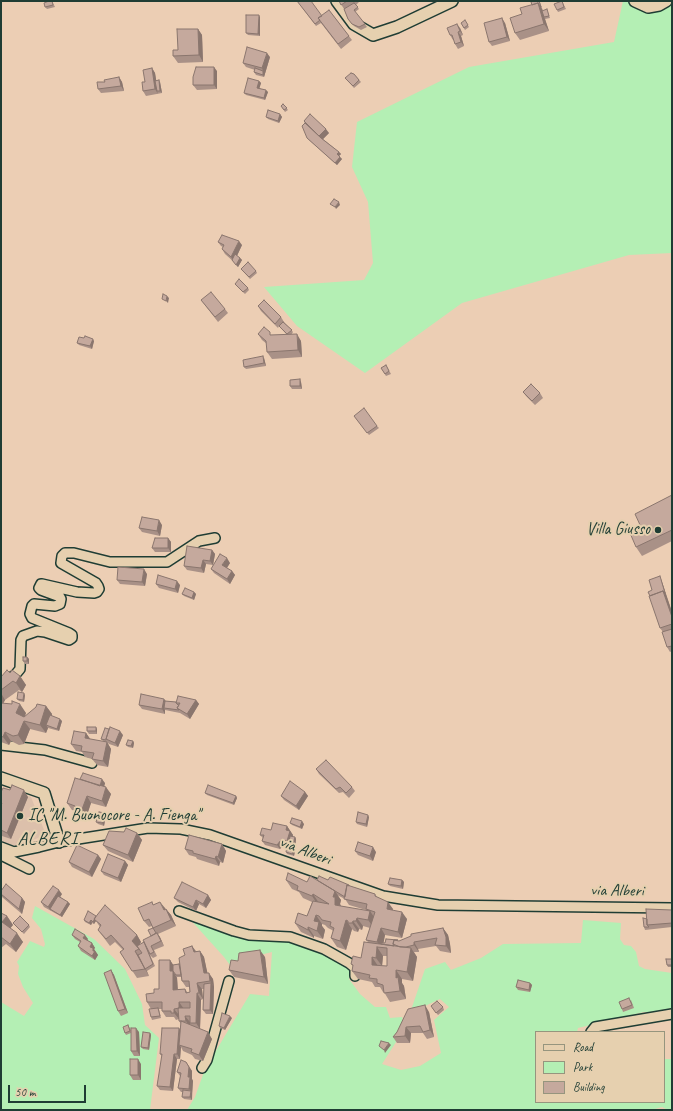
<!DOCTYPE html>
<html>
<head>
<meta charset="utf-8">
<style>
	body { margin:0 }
	#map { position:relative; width:673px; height:1111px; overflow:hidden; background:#ecceb4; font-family:Caveat,sans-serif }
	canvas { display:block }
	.frame { position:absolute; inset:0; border:2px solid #1f3d34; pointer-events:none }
	.legend { position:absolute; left:535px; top:1031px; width:130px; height:72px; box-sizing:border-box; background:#e6d0af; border:1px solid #96957e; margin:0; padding:5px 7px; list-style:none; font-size:12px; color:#1f3d34 }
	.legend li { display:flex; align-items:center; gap:8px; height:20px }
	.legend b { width:20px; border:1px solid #96957e }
	.scale { position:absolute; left:8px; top:1085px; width:78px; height:18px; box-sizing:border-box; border:2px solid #1f3d34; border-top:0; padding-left:5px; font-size:12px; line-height:14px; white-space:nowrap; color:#1f3d34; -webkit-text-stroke:3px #e6d0af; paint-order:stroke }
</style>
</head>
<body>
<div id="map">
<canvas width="673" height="1111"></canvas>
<div class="frame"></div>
<ul class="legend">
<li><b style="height:5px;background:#e6d0af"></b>Road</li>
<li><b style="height:11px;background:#b4efb4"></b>Park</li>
<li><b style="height:11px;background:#c5a99d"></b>Building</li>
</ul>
<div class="scale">50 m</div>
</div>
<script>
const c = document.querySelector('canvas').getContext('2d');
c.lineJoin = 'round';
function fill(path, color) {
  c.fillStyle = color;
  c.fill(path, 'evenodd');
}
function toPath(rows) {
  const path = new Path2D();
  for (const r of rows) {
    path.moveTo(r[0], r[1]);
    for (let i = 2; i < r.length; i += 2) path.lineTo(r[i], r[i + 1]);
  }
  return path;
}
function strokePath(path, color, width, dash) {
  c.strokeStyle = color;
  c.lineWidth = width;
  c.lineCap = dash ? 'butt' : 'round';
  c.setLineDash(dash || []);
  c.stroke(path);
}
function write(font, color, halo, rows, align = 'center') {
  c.font = font + ' Caveat,sans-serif';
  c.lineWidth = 4;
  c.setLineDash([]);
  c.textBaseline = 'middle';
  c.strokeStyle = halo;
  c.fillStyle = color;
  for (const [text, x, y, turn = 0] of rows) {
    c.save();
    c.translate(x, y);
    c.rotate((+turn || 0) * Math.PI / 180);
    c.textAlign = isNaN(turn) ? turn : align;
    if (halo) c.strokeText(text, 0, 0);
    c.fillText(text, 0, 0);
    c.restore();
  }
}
fill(toPath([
	[3,787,31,797,46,835,12,848,1,844,1,792]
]), '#dcc0ab');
fill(toPath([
	[623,1,672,1,672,253,629,255,462,303,365,373,297,326,264,287,364,280,373,263,368,202,352,167,357,122,469,67,614,42],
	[35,906,94,939,125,969,142,1004,145,1025,159,1038,150,1110,1,1110,1,1002,24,1016,33,1003,23,987,18,974,19,966,17,962,30,941,44,947,45,944,41,929,32,918],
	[188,917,289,940,311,948,352,969,349,979,360,994,375,1007,386,1007,390,1018,402,1017,405,1028,382,1064,401,1070,420,1066,441,1053,434,1020,449,1007,440,999,410,1013,425,969,445,962,451,970,481,958,503,944,581,943,583,920,621,923,620,939,624,945,631,946,636,952,639,966,645,969,672,973,672,1008,651,1012,644,1012,578,1028,577,1032,536,1032,536,1102,664,1102,664,1059,672,1059,672,1110,668,1110,662,1107,655,1109,654,1110,187,1110,195,1097,205,1069,250,994,269,996,272,952,236,961,233,969,224,957]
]), '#b4efb4');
const minor = toPath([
	[1,685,15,675,20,669,21,640,23,636,37,631,45,632,69,640,72,638,72,635,69,633,32,618,30,614,32,606,34,604,55,606,60,604,61,599,60,597,41,590,39,588,41,584,42,584,77,592,94,593,97,592,99,589,98,586,96,583,61,563,62,556,65,553,74,553,110,562,167,562,199,541,215,538],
	[1,745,45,750,92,763],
	[1,847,14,852,39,847,59,842,148,828,181,829,210,835,383,896,438,905,672,908],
	[1,855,29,869],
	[179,911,234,931,249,935,290,937,324,949,349,963,355,968,355,976],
	[591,1032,595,1027,672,1014],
	[202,1068,207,1060,229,981]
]);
const tertiary = toPath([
	[337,1,354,24,373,35,397,27,452,1],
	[635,1,648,7,659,5,666,1],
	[1,778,44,793,59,842]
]);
strokePath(minor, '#1f3d34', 12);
strokePath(tertiary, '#1f3d34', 14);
strokePath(minor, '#e6d0af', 9);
strokePath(tertiary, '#e6d0af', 11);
fill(toPath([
	[52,1,55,7,47,9,45,7],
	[297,1,322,16,329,10,352,40,341,49,321,23,316,26],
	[339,1,358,1,359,2,356,5,359,9,355,12,367,27,361,30,354,26,348,19,344,9],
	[540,2,543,11,548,12,550,18,545,19,549,31,520,40,515,33,522,14,532,5],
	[563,3,566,9,558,12,557,10],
	[260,17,260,36,248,35,246,33],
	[465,20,469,27,465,30,461,23],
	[505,23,510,41,492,46,489,42],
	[460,28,463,35,461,36,464,46,458,49,455,44,454,39,453,40,450,35],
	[198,29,202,35,203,62,178,63,173,56],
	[270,57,264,77,256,75,254,72,255,70,246,67,243,63],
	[152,68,155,73,156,80,160,82,162,93,146,96,143,91,145,82],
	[217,71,217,89,197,90,193,85],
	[354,74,361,82,354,88,345,78],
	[119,77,122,82,124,91,101,93,98,89,105,82],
	[259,81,261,83,259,88,268,92,265,100,246,95,244,93],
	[283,104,288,110,285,112,281,106],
	[280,114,282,117,279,123,268,119,266,117],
	[304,121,329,133,323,139,339,152,341,154,339,156,342,159,337,165,309,140,307,138,305,123],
	[218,242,242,245,237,256,240,258,242,260,238,267,234,262,225,254,222,249,223,247,221,246],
	[241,269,256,271,257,273,250,279],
	[235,284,248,288,249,290,245,294],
	[201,300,225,309,228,313,218,322],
	[258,306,281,317,284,322,293,332,291,335,301,341,302,357,272,359,267,352,267,344,262,340,258,334,272,335,287,335,279,326,278,328,261,311],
	[84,338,94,341,92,349,79,345,77,343],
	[264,358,266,366,246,369,244,367],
	[386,365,391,374,386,376,381,368],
	[301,382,302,389,292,389,290,386],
	[523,392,540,393,543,398,535,405,526,396],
	[354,416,377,426,379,428,369,435],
	[672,495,672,541,642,556,636,547,641,527],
	[162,525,160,536,142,532,139,528],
	[168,538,171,542,171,552,155,552,152,548],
	[212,550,215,554,213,565,230,563,227,568,232,571,235,575,230,584,214,573,211,569,213,565,206,564,204,573,187,570,184,566],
	[147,574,145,586,120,584,117,580],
	[661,579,672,612,672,651,670,652,667,647,663,632,660,628,650,596,652,590],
	[156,584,180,585,178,593,159,588],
	[194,592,196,594,194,600,184,596,182,594],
	[27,657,29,659,29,664,25,664,23,661],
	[10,673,20,676,26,685,22,692,19,690,5,700,3,704,26,713,25,716,46,706,52,714,52,716,62,721,59,731,48,728,46,733,30,729,24,744,19,745,11,741,9,745,1,742,1,675,2,676],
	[25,695,24,702,19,701,17,699],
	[164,699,165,701,176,702,196,700,199,704,190,719,180,713,165,710,165,714,142,709,139,705],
	[97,729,97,734,89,734,87,731],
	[86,733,90,739,105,742,103,741,101,739,123,735,118,747,109,744,107,742,111,749,108,767,97,765,92,759,85,757,82,752,76,751,71,744],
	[133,741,134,743,133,748,128,747,126,745],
	[316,769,352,787,355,791,349,798,343,792,339,793,319,774],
	[80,779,105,783,104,787,111,794,106,807,91,803,86,818,79,816,75,811,72,810,67,803],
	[1,792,28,797,11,839,2,836,1,839],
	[305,792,308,796,299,810,284,800,281,796],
	[205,793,236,796,237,798,234,805,207,795],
	[106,815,104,826,98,824,96,822],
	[369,817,367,827,357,824,356,822],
	[290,823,304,824,302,829,292,825],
	[287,826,293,835,292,837,295,837,296,839,295,848,291,847,290,845,284,844,280,849,265,845,262,841,263,838,260,835,271,830],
	[137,833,142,840,133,862,108,851,103,845],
	[222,844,226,851,223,863,220,862,219,866,197,859,196,857,189,855,185,849],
	[295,851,294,856,287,854,286,852],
	[355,851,376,852,373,861,358,855],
	[98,855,101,859,92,877,72,867,69,862],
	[125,861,128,865,121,882,104,875,101,871],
	[286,880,307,882,328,880,349,885,350,886,375,894,377,897,393,909,392,910,407,919,402,938,385,935,383,943,399,941,443,928,448,935,450,944,451,953,440,951,436,946,418,949,419,952,414,952,417,957,413,981,402,979,402,983,404,986,406,999,390,1002,384,992,383,992,380,987,375,987,372,982,358,979,352,971,353,966,351,964,361,958,368,942,366,940,370,928,363,926,362,930,359,929,358,932,354,931,352,929,346,950,337,947,331,938,333,931,332,930,328,928,325,925,322,924,322,926,325,930,323,939,314,936,314,938,301,932,295,923,307,916,312,902,303,898,299,892,292,889],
	[337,895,345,899,349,905,366,910,367,911,341,906,340,904,341,900],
	[383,956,387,956,387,966,382,966],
	[402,880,404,882,403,889,390,886,388,884],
	[1,891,22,898,25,902,22,914,2,897,1,895],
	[62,894,60,897,68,902,70,904,62,917,44,907,41,902],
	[208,895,211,900,206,908,199,904,196,911,178,902,174,898],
	[154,904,165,908,165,909,166,909,171,915,176,926,158,934,164,946,154,950,157,956,153,958,150,955,155,966,147,971,149,976,137,978,120,952,123,950,115,942,110,946,98,930,100,927,96,921,94,924,92,923,91,925,85,922,84,920,96,916,137,935,141,942,139,945,144,942,151,936,153,928,152,926,149,927,144,921],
	[672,910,672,927,645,930,644,927,647,919],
	[1,913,7,916,13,925,10,928,23,942,16,952,6,944,1,948],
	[13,923,29,925,30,927,24,934],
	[72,935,88,939,87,940,92,943,95,948,94,949,98,955,95,960,81,951,78,946,80,942,75,939],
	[192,946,196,951,200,951,204,957,207,973,213,979,214,987,213,1014,206,1014,203,1010,204,989,202,989,203,999,201,1000,200,1029,212,1039,203,1061,195,1059,192,1055,183,1051,181,1047,180,1059,177,1059,173,1091,160,1090,157,1086,162,1056,160,1054,180,1031,181,1024,179,1021,179,1019,176,1020,174,1017,166,1017,162,1011,162,1009,159,1009,161,1018,152,1020,151,1017,151,1009,147,1002,159,989,170,960,173,965,179,964,185,955],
	[177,977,181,977,182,981,186,987,189,987,190,992,188,993,185,989,178,989],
	[265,957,268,984,234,977,229,970,238,961],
	[672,959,672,967,668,967,667,965],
	[111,970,114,975,128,1013,121,1016,118,1011],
	[530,983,532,985,530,992,518,990,516,987],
	[631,1000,634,1008,623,1012,622,1009],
	[443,1007,444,1010,438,1015,432,1008],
	[429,1012,434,1037,427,1039,423,1033,411,1033,410,1043,397,1043,393,1037,397,1032],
	[232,1018,225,1030,220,1028,219,1026],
	[128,1025,131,1030,139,1032,140,1056,134,1056,131,1051,131,1033,126,1035,125,1033],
	[150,1033,151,1035,149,1050,143,1049,141,1047],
	[186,1062,192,1071,192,1079,193,1081,192,1100,184,1099,182,1097,183,1092,181,1092,178,1088,180,1076,177,1072],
	[141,1064,141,1080,133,1080,130,1075]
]), '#a99187');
fill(toPath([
	[538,3,542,9,545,17,544,17,545,19,549,31,544,24],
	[259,15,260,17,260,36,258,34],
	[502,18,505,23,510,41,507,37],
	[457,24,460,28,463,35,460,31],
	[198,29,202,35,203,62,199,55],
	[458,32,461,36,464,46,461,42],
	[267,53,270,57,264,77,263,75,263,71,262,68],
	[214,67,217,71,217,89,214,85],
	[152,68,155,73,158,91,157,91,158,94,155,89],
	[119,77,122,82,124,91,121,86],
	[159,80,160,82,162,93,160,91],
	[259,81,261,83,259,90,257,88],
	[266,90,268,92,265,100,264,98],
	[280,114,282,117,279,123,278,121],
	[326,129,329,133,322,140,319,136],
	[339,152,341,154,339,156,337,154],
	[340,157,342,159,337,165,335,163],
	[339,202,340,205,336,209,335,207],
	[239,241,242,245,234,262,231,257],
	[240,258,242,260,238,267,236,265],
	[167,296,169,298,168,303,166,301],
	[297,334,301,341,302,357,298,350],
	[93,339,94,341,92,349,90,346],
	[263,356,264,358,266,366,264,363],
	[300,379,301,382,302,389,300,386],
	[159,520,162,525,160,536,157,531],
	[168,538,171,542,171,552,168,548],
	[212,550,215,554,213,565,210,561],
	[227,558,230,563,226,569,222,565],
	[203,560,206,564,204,573,201,568],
	[144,569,147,574,145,586,142,582],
	[232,571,235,575,230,584,227,579],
	[660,576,672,612,672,617,663,591],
	[177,581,180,585,178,593,175,589],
	[194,592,196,594,194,600,192,598],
	[27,657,29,659,29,664,27,661],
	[20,676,26,685,22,692,16,683],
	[1,693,5,700,1,707],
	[24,693,25,695,24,702,23,700],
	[164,699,167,703,164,708,165,710,165,714,162,709],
	[196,700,199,704,190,719,187,714],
	[20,704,26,713,22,722,16,713],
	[46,706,52,714,48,726,46,725,48,728,46,733,40,725],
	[60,719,62,721,59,731,57,729],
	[24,721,30,729,24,744,18,735],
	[96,727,97,729,97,734,96,731],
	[120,731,123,735,118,747,115,743],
	[5,732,11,741,9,745,3,737],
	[86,733,91,740,85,738],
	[133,741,134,743,133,748,131,746],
	[107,742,111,749,108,767,103,761],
	[102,779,105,783,103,791,100,787],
	[106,787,111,794,106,807,102,801],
	[24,790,28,797,11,839,7,833],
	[305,792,308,796,299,810,296,806],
	[87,796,91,803,86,818,81,812],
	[236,796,237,798,234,805,233,803],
	[105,813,106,815,104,826,102,823],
	[368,815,369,817,367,827,366,824],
	[302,821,304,824,302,829,300,827],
	[287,826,293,835,290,846,287,841,286,830],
	[137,833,142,840,133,862,128,855],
	[295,837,296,839,295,848,293,845],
	[281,840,284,844,280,849,277,845],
	[222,844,226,851,223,863,218,857],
	[373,847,376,852,373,861,370,856],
	[294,849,295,851,294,856,292,854],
	[98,855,101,859,92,877,89,872],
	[216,856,220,862,219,866,215,859],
	[125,861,128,865,121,882,118,878],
	[402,880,404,882,403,889,401,886],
	[59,890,62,894,52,910,50,909,51,911,48,907],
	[335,891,341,900,340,904,341,906,335,905,333,897],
	[313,894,319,903,318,905,312,896],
	[208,895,211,900,206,908,203,904],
	[22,898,25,902,22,914,19,909],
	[196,900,199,904,196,911,193,907],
	[68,902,70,904,62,917,60,915],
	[160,902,165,908,169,916,164,910],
	[388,902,393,909,391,916,387,909],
	[166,909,171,915,176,926,171,920],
	[370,911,376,920,374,928,368,920],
	[402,912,407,919,402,938,398,932],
	[316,915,322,924,322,926,325,930,323,939,317,931,314,921],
	[7,916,13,925,8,931,2,922],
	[357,918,363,926,362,930,356,921],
	[94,919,96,921,94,924,93,922],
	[91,920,92,923,91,925,89,923],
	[346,920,352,929,346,950,340,941],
	[353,921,359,929,358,932,352,923],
	[308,927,314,936,314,938,308,930],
	[381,928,385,935,383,946,381,948,377,942],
	[443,928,448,935,450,944,451,953,446,946],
	[17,933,23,942,16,952,10,944],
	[157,933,160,937,164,946,161,941],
	[85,935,88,939,86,942,83,938],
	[137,935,141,942,137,948,132,941],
	[414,942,418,949,419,952,414,945],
	[92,943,95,948,94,949,98,955,95,960,92,956,90,947],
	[192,946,196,952,194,952],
	[377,947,383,956,382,966,376,958],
	[411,948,417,957,413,981,407,972],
	[260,950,265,957,268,984,264,977],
	[135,951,140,957,149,976,145,969],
	[200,951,204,957,209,980,204,973],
	[372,957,378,966,372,965],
	[170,960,174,966,174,973,177,978,178,996,173,990,170,971],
	[111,970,114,975,128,1013,125,1009],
	[396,970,402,979,402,983,404,986,406,999,400,991,396,978],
	[209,973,213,979,214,987,210,981],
	[197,983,202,989,203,999,199,993],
	[211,983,214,987,213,1014,210,1010],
	[530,983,532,985,530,992,529,990],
	[197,993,201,1000,200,1029,196,1023],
	[179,1002,184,1009,179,1008],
	[425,1005,429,1012,434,1037,430,1030],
	[174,1009,179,1015,179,1019,174,1013],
	[185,1016,190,1022,190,1028,186,1021],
	[230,1016,232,1018,225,1030,224,1028],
	[406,1027,411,1033,410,1043,405,1036],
	[136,1028,139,1032,140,1056,137,1051],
	[179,1028,182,1033,179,1045,181,1047,180,1059,177,1054],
	[208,1032,212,1039,203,1061,199,1055],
	[150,1033,151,1035,149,1050,148,1048],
	[389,1043,391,1045,385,1053,384,1050],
	[174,1054,177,1059,173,1091,170,1087],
	[138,1059,141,1064,141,1080,138,1075],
	[186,1062,192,1071,192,1079,193,1081,192,1093,189,1089],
	[191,1091,192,1093,192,1100,190,1097]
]), '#8a766e');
const building = toPath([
	[49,1,52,1,53,5,45,7,44,3,49,1],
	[297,1,311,1,322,16,318,18,320,20,315,24,297,1],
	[339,1,347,1,341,5,339,1],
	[533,1,539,1,541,7,538,3,532,5,531,2,533,1],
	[562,1,564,7,557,10,554,4,562,1],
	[354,3,358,7,354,10,365,24,359,27,352,24,348,19,344,9,354,3],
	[538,3,544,24,515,33,510,18,522,14,520,8,538,3],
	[547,9,549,16,544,17,542,11,547,9],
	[329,10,349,36,338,44,318,18,329,10],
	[246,15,259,15,258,34,246,33,246,15],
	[502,18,507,37,489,42,484,23,502,18],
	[465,20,468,25,464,28,461,23,465,20],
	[457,24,460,31,458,32,461,42,455,44,452,35,450,35,447,28,457,24],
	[177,29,198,29,199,55,173,56,173,50,178,50,177,29],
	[247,47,267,53,262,68,243,63,247,47],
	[196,67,214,67,214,85,193,85,193,77,196,67],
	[152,68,155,89,143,91,142,82,145,82,143,70,152,68],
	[255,68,263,71,263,75,254,72,255,68],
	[351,73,354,74,359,80,353,86,345,78,351,73],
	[119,77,121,86,98,89,97,82,105,82,104,80,119,77],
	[248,78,259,81,257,88,266,90,264,98,244,93,248,78],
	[159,80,160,91,157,91,155,81,159,80],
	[283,104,287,108,284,110,281,106,283,104],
	[268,110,280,114,278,121,266,117,268,110],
	[310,114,326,129,319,136,304,121,310,114],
	[305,123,321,138,339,152,337,154,340,157,335,163,307,138,302,126,305,123],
	[334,199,339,202,335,207,330,204,334,199],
	[222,235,239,241,231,257,222,249,224,245,218,242,222,235],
	[235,254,240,258,236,265,232,260,235,254],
	[248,262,256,271,249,277,241,269,248,262],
	[239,279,248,288,243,292,235,284,239,279],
	[211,292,225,309,215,317,201,300,211,292],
	[163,294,167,296,166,301,162,299,163,294],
	[264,300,281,317,275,324,258,306,264,300],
	[283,322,292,330,287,334,279,326,283,322],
	[264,327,270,332,270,335,297,334,298,350,267,352,266,341,258,334,264,327],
	[85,336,93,339,90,346,77,343,79,337,84,338,85,336],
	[263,356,264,363,244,367,243,360,263,356],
	[386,365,389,371,385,374,381,368,386,365],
	[300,379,300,386,290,386,290,380,300,379],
	[531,384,540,393,532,401,523,392,531,384],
	[364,408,377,426,367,433,354,416,364,408],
	[672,495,672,530,636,547,630,533,641,527,635,514,672,495],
	[142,517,159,520,157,531,139,528,142,517],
	[155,538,168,538,168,548,152,548,155,538],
	[187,546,212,550,210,561,203,560,201,568,184,566,187,546],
	[220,554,227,558,222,565,232,571,227,579,211,569,220,554],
	[118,567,144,569,142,582,117,580,118,567],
	[158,575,177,581,175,589,156,584,158,575],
	[660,576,665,593,663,591,650,596,648,592,652,590,649,580,660,576],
	[185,588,194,592,192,598,182,594,185,588],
	[663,591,672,617,672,624,660,628,649,596,663,591],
	[672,629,672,646,667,647,662,632,672,629],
	[23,657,27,657,27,661,23,661,23,657],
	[7,670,10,673,12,670,20,676,16,683,13,681,1,690,1,677,7,670],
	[18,692,24,693,23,700,17,699,18,692],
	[141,694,164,699,162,709,139,705,141,694],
	[178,696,196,700,187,714,177,708,180,703,176,703,178,696],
	[12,701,20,704,16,713,24,717,36,707,37,704,46,706,40,725,24,721,18,735,13,736,5,732,3,737,1,736,1,703,12,704,12,701],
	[165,701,176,702,176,703,178,705,179,705,177,708,179,710,164,708,165,701],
	[50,715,60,719,57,729,46,725,50,715],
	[87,727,96,727,96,731,87,731,87,727],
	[110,727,120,731,115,743,106,739,110,727],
	[105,728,109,729,106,739,106,740,101,739,105,728],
	[74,731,86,733,85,738,107,742,103,761,92,759,94,753,81,751,82,746,71,744,74,731],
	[128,740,133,741,131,746,126,745,128,740],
	[326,760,352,787,346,793,340,787,336,789,316,769,326,760],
	[83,773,102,779,100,786,80,779,83,773],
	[75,778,106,787,102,801,87,796,81,812,74,810,75,806,67,803,75,778],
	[290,781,305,792,296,806,281,796,290,781],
	[12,785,24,790,7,833,1,830,1,805,2,803,1,803,1,792,3,788,10,790,12,785],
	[208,785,236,796,233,803,205,793,208,785],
	[99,812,105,813,102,823,96,822,99,812],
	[358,812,368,815,366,824,356,822,358,812],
	[292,818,302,821,300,827,290,823,292,818],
	[273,823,287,826,286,830,290,831,287,841,281,840,277,845,262,841,264,835,260,835,262,828,271,830,273,823],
	[126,828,137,833,128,855,103,845,109,831,124,832,126,828],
	[189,835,222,844,218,857,216,856,215,859,193,853,193,851,185,849,189,835],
	[290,836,295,837,293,845,289,845,290,836],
	[358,842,373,847,370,856,355,851,358,842],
	[77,845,98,855,89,872,69,862,77,845],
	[287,847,294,849,292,854,286,852,287,847],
	[108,854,125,861,118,878,101,871,108,854],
	[288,873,307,882,310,876,335,891,333,897,335,897,335,905,370,911,368,920,357,918,356,921,353,921,352,923,348,923,348,921,346,920,340,941,331,938,334,928,330,926,331,922,322,920,319,916,316,915,314,921,319,922,317,931,308,927,308,930,295,923,298,913,307,916,313,901,329,904,313,894,312,896,297,890,298,886,286,880,288,873],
	[319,876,328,880,330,877,349,885,349,886,347,885,345,897,317,880,319,876],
	[390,878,402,880,401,886,388,884,390,878],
	[182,882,208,895,203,904,196,900,193,907,174,898,182,882],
	[6,884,22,898,19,909,1,894,1,891,6,884],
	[347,885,375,894,375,896,388,902,387,909,402,912,398,932,381,928,377,942,366,940,375,912,366,909,367,904,344,899,347,885],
	[53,886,59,890,48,907,41,902,53,886],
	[58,896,68,902,60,915,50,909,58,896],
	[152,902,153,905,160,902,164,910,166,909,171,920,153,928,149,919,144,921,138,908,152,902],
	[105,905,137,935,132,941,139,949,135,951,145,969,132,971,120,952,124,949,111,935,106,939,98,930,101,925,94,919,105,905],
	[646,909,672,910,672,923,647,925,646,909],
	[88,911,96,916,93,922,91,920,89,923,84,920,88,911],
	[1,913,7,916,2,922,17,933,10,944,1,937,1,913],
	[20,916,29,925,22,932,13,923,20,916],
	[643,918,647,919,647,925,649,927,644,927,643,918],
	[153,928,156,933,151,936,148,930,153,928],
	[443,928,446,937,446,946,435,945,437,938,414,942,414,945,406,947,400,947,393,944,394,940,399,941,411,936,411,934,443,928],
	[75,929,85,935,83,938,92,943,90,947,93,948,93,951,95,951,92,956,78,946,81,941,72,935,75,929],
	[157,933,161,941,151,946,154,952,150,954,143,940,157,933],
	[386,939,398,940,394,940,393,944,394,946,381,944,381,943,385,943,386,939],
	[144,942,153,964,145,969,138,955,142,953,137,946,144,942],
	[364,942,411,948,407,972,396,970,396,978,398,977,400,991,384,993,383,985,377,983,377,979,369,978,370,975,352,971,353,965,351,964,353,956,361,958,364,942],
	[377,947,387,948,387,966,372,965,372,957,376,958,377,947],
	[192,946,194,952,200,951,204,973,209,973,210,981,197,983,199,993,197,993,196,1023,190,1023,190,1016,185,1016,186,1021,179,1021,178,1008,190,1008,190,1002,179,1002,179,1008,174,1009,174,1013,171,1013,171,1011,162,1011,162,1002,147,1002,146,994,154,993,154,989,159,989,159,960,170,960,170,971,173,971,173,990,185,989,186,993,190,992,189,981,182,981,179,958,185,955,183,949,192,946],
	[260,950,264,977,229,970,231,960,238,961,239,953,260,950],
	[666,959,672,959,672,965,667,965,666,959],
	[179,964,181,975,176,975,173,971,173,965,179,964],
	[111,970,125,1009,118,1011,104,973,111,970],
	[518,980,530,983,529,990,516,987,518,980],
	[211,983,210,1010,203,1010,204,984,211,983],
	[629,998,632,1005,622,1009,619,1002,629,998],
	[437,1001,443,1007,436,1013,431,1006,437,1001],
	[425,1005,430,1030,423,1032,420,1026,406,1027,405,1036,393,1037,397,1032,408,1009,425,1005],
	[158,1008,160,1016,151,1017,149,1009,158,1008],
	[222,1013,230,1016,224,1028,219,1026,222,1013],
	[181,1021,208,1032,199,1055,191,1052,192,1049,179,1045,181,1021],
	[128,1025,130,1031,125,1033,123,1027,128,1025],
	[131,1028,136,1028,137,1051,131,1051,131,1028],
	[162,1028,179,1028,177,1054,174,1054,170,1087,157,1086,162,1054,160,1054,162,1028],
	[143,1032,150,1033,148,1048,141,1047,143,1032],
	[381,1041,389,1043,384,1050,379,1046,381,1041],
	[130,1059,138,1059,138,1075,130,1075,130,1059],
	[181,1060,186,1062,189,1067,188,1077,190,1077,189,1089,178,1088,181,1073,177,1072,181,1060],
	[183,1090,191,1091,190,1097,182,1097,183,1090]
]);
fill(building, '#c5a99d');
strokePath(building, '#8a766e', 1);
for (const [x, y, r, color] of [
	[658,530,4,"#1f3d34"],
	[20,816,4,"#1f3d34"]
]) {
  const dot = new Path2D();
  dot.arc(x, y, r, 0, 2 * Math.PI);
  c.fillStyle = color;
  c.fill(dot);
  strokePath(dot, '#e6d0af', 1.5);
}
write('17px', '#1f3d34', '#e6d0af', [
	["Villa Giusso",650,530],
	["IC \"M. Buonocore - A. Fienga\"",28,816,"left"]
], 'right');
write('17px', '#1f3d34', '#e6d0af', [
	["via Alberi",305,851,21],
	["via Alberi",617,891,1]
]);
c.letterSpacing = '1px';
write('19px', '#1f3d34', '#e6d0af', [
	["ALBERI",48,839]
]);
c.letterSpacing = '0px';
</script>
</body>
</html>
